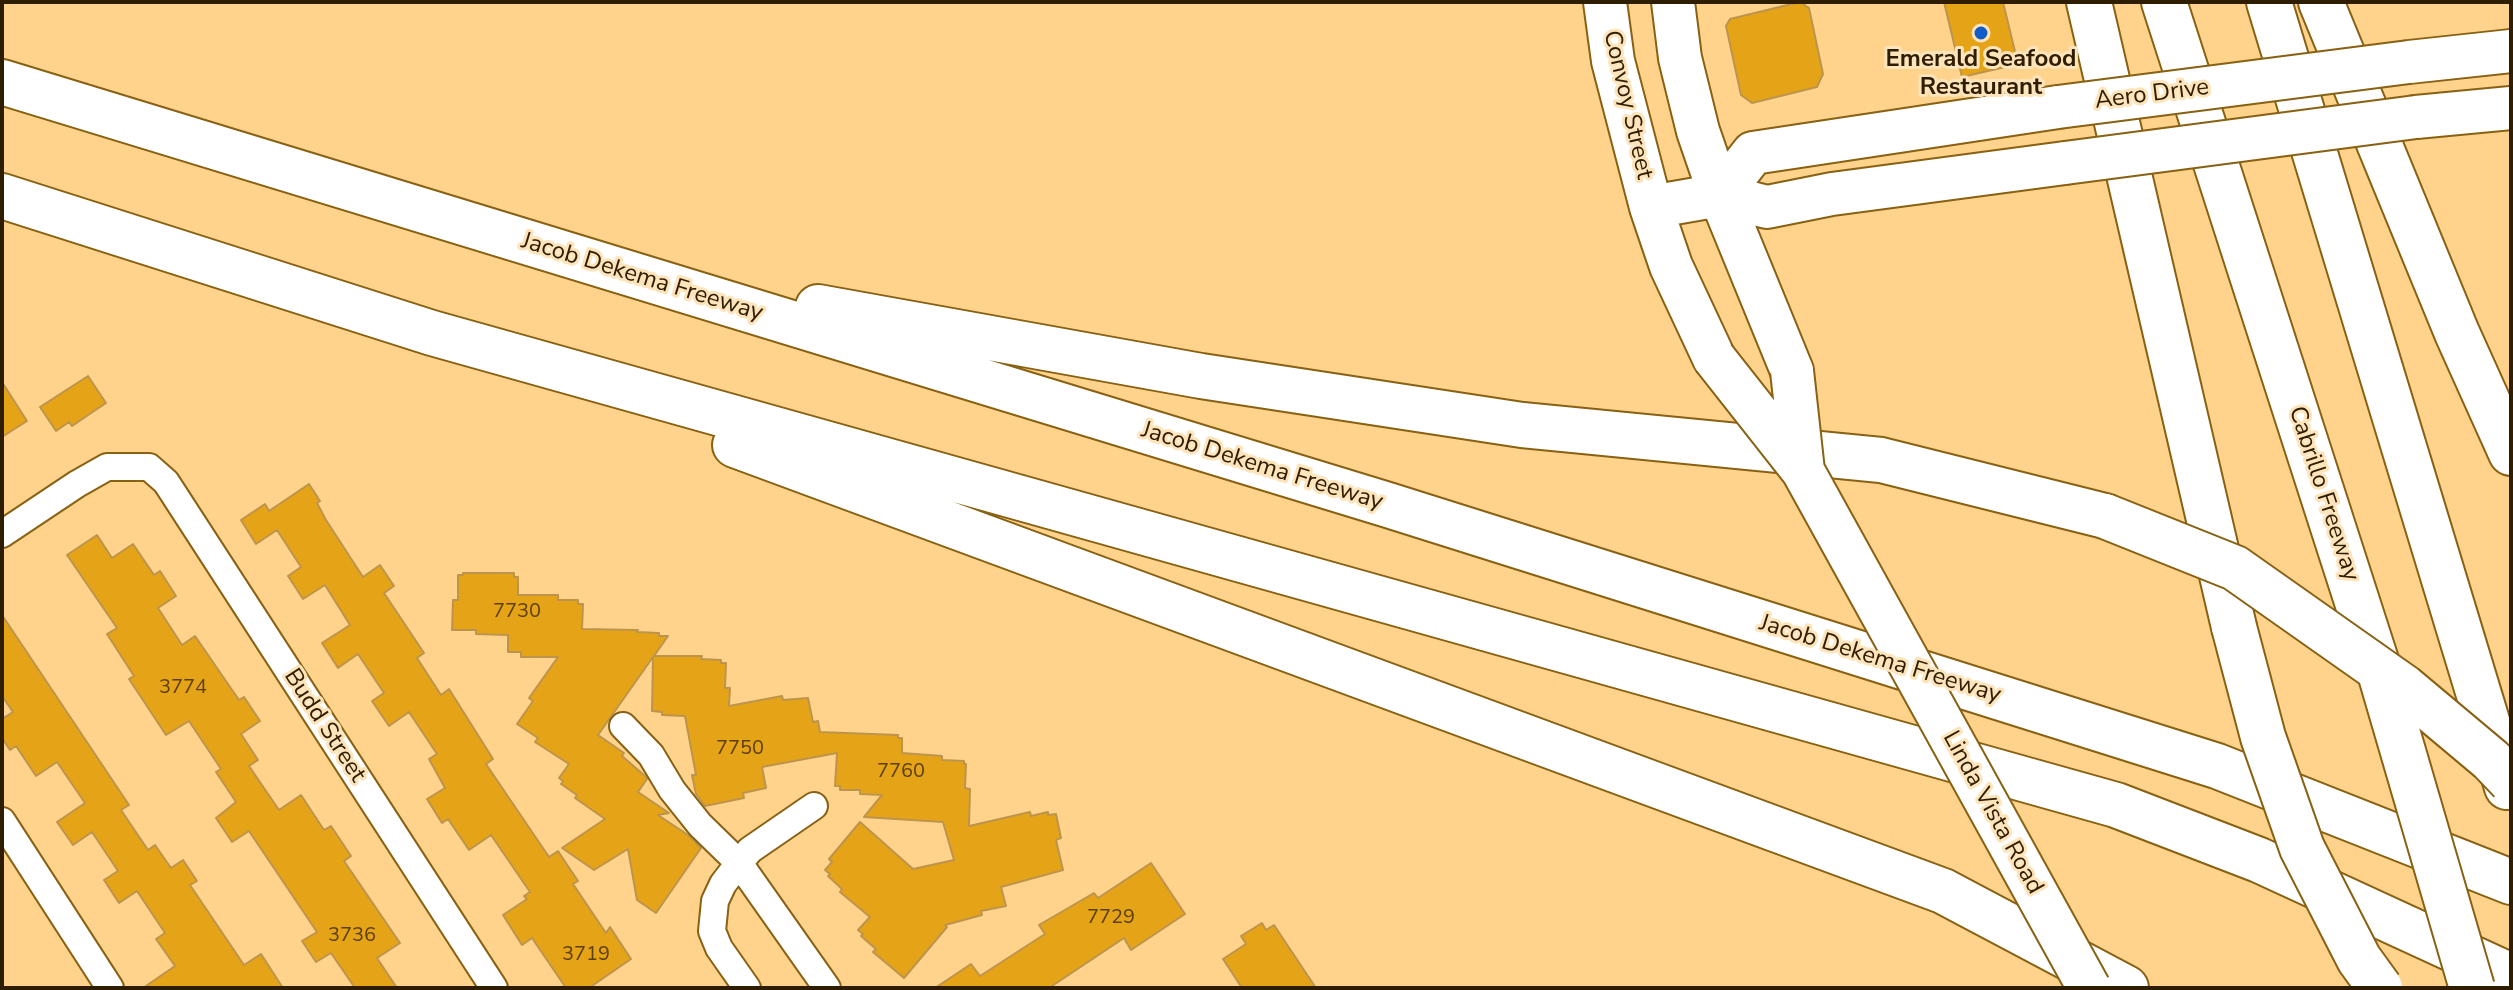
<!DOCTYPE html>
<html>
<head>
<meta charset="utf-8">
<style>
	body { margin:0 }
	#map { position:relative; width:2513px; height:990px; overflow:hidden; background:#ffd38c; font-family:"Nunito Sans",sans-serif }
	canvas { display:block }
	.frame { position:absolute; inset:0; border:4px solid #2e1d00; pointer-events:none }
</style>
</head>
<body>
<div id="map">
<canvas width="2513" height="990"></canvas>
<div class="frame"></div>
</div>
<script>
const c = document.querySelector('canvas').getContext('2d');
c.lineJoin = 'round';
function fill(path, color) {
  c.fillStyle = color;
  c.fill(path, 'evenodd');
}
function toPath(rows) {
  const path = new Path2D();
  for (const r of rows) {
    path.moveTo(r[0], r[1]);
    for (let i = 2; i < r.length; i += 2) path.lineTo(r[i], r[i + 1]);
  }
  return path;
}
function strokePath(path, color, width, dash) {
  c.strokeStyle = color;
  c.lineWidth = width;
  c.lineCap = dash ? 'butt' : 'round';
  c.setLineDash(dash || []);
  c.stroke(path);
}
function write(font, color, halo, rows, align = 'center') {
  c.font = font + ' "Nunito Sans",sans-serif';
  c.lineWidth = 6;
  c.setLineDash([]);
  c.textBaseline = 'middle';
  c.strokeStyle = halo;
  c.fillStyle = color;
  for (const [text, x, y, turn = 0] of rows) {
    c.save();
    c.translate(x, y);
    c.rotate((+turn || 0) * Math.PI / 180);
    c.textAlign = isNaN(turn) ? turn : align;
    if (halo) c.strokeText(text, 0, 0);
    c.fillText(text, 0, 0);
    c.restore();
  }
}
const building = toPath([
	[1800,2,1809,8,1823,74,1817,87,1752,103,1741,95,1726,26,1730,19,1800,2],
	[1944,2,2003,2,2018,64,1962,77,1944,2],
	[88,376,106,403,72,426,69,422,56,431,40,407,88,376],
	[2,382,27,421,2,437,2,382],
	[309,484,320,501,317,503,326,520,363,577,380,565,394,586,384,593,424,653,417,658,441,695,449,689,493,759,486,764,549,857,558,851,578,881,573,884,606,933,610,927,631,959,589,988,566,988,532,938,522,945,503,915,527,899,524,896,530,892,491,835,469,850,448,819,442,823,427,799,445,788,429,759,437,754,409,712,389,726,372,701,384,693,358,654,338,668,322,643,350,625,325,585,303,599,288,576,301,567,277,530,256,544,241,520,265,504,269,511,309,484],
	[97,535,112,558,133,544,154,575,160,571,176,596,158,608,182,645,195,636,239,700,244,697,260,721,241,734,258,760,249,766,279,810,301,795,324,830,331,826,351,856,344,861,400,943,377,958,397,988,355,988,331,953,316,962,302,941,317,932,249,831,232,842,216,818,236,802,216,772,221,769,189,721,166,735,129,679,134,676,107,634,117,628,67,555,97,535],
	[463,573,514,573,514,577,518,577,518,595,558,595,558,600,578,600,578,604,583,604,582,629,638,630,637,632,659,633,659,636,668,636,654,656,702,656,701,659,721,660,721,663,726,663,725,688,730,688,729,706,782,696,783,700,808,698,813,722,818,721,820,732,898,735,898,738,902,738,902,753,942,756,942,760,964,761,964,764,966,764,965,788,970,789,969,826,1030,812,1031,816,1048,812,1048,815,1056,814,1061,838,1056,840,1063,870,1001,887,1006,906,981,911,982,915,945,925,947,927,904,978,873,952,876,949,861,936,863,934,858,930,870,917,840,892,842,889,828,876,830,874,825,870,832,862,829,859,860,822,913,869,954,860,943,822,864,817,882,795,860,794,860,790,840,790,840,786,835,786,837,753,762,767,766,788,743,793,744,798,705,806,696,794,692,775,696,775,685,716,662,715,662,712,652,711,653,657,598,735,624,753,622,756,645,776,647,779,638,792,669,813,658,815,688,835,701,848,656,913,637,900,628,849,594,870,562,848,605,819,575,798,577,795,561,784,563,781,559,778,569,764,535,742,538,738,517,724,533,701,529,698,558,657,521,657,521,652,508,652,508,635,476,634,476,630,452,630,453,600,458,600,458,575,463,575,463,573],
	[2,615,129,805,121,810,148,850,155,845,171,868,183,860,197,881,190,885,244,965,261,954,283,988,143,988,175,966,156,939,165,933,137,891,119,903,104,880,118,871,92,832,73,845,57,822,85,803,57,762,36,776,16,746,10,750,2,738,2,719,13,712,2,696,2,615],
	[1151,863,1185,914,1131,950,1124,938,1049,988,935,988,971,964,980,976,1045,934,1039,925,1094,893,1098,898,1151,863],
	[1262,923,1266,930,1274,925,1316,988,1242,988,1223,959,1246,944,1241,936,1262,923]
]);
fill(building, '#e5a417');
strokePath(building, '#bd944d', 2);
const street = toPath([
	[2,534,77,484,107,467,149,467,166,482,494,988],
	[623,726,651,755,672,790,700,825,739,863,723,884,715,901,712,931,719,948,747,988],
	[814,806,750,850,739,863,827,988],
	[2,821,110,988]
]);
const primary = toPath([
	[1605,2,1613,61,1651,207,1671,266,1714,358],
	[1673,2,1680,58,1698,131,1720,195,1792,371],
	[2409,62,2511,51],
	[2416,117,2511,108],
	[1720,195,1753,153,2058,107],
	[1651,207,1720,195,1767,207,1832,194,2065,163]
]);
const highway = toPath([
	[2089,2,2234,627],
	[2164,2,2381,676],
	[2269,2,2507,787],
	[2321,2,2457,333,2511,453],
	[2,82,1388,505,2217,766,2511,882],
	[2,196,432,333,2116,805,2259,860,2511,976],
	[818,307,1201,376,1522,425,1881,460,2105,516],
	[735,445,1943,891,2126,988]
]);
strokePath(street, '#886112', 30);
strokePath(primary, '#886112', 46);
strokePath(highway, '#886112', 48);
strokePath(street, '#fff', 26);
strokePath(primary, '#fff', 42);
strokePath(highway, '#fff', 44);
const primaryBridge = toPath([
	[2058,107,2409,62],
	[2065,163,2416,117],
	[1714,358,1803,471,2089,988],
	[1792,371,1803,471]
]);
const highwayBridge = toPath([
	[2105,516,2235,568,2404,687,2491,760,2511,781],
	[2234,627,2263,737,2302,848,2359,959,2380,988],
	[2381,676,2472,988]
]);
strokePath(primaryBridge, '#886112', 46, []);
strokePath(highwayBridge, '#886112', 48, []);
strokePath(primaryBridge, '#fff', 42);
strokePath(highwayBridge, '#fff', 44);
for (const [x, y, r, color] of [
	[1981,33,8,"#115cc6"]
]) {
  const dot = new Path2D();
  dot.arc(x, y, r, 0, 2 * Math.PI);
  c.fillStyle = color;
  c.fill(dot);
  strokePath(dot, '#fee4bb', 3);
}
write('20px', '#5c3f06', null, [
	["7730",517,612],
	["3774",183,688],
	["7750",740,749],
	["7760",901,772],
	["7729",1111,918],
	["3736",352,936],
	["3719",586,955]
]);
write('bold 24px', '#2e1d00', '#fee4bb', [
	["Emerald Seafood",1981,60],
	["Restaurant",1981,88]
]);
write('24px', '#2e1d00', '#fee4bb', [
	["Aero Drive",2152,95,-7],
	["Convoy Street",1627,105,77],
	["Jacob Dekema Freeway",642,278,17],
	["Jacob Dekema Freeway",1262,467,17],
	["Cabrillo Freeway",2323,494,72],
	["Jacob Dekema Freeway",1880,660,17],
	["Budd Street",324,726,57],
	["Linda Vista Road",1992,813,61]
]);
</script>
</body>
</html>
